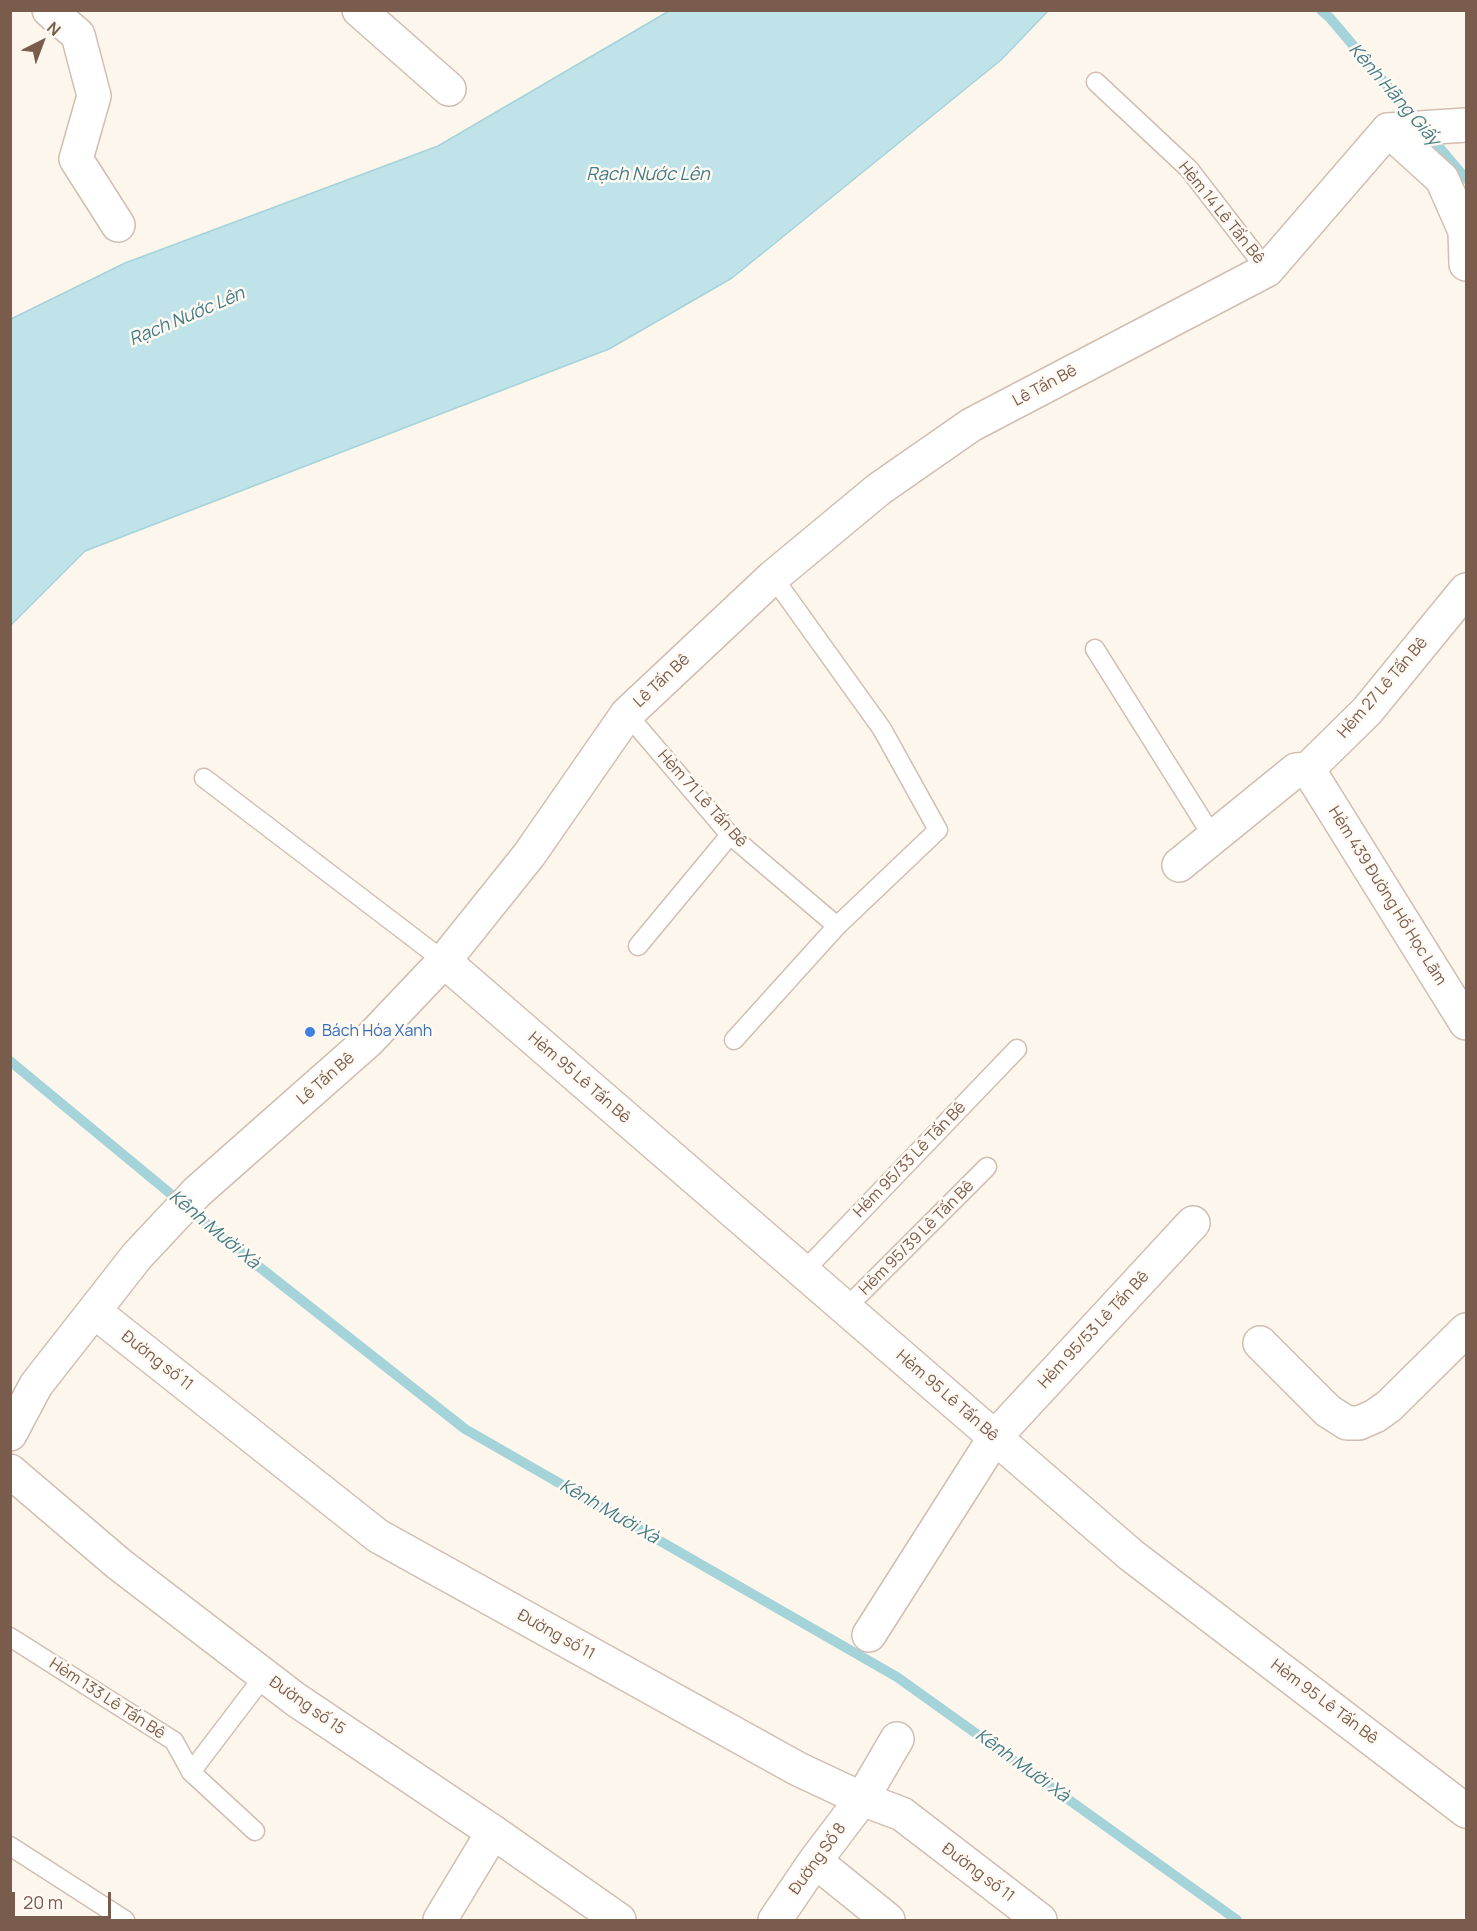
<!DOCTYPE html>
<html>
<head>
<meta charset="utf-8">
<style>
	body { margin:0 }
	#map { position:relative; width:1477px; height:1931px; overflow:hidden; background:#fdf6ec; font-family:Manrope,sans-serif }
	canvas { display:block }
	.frame { position:absolute; inset:0; border:12px solid #7a5c4d; pointer-events:none }
	.north { position:absolute; left:12px; top:12px; width:60px; height:60px; -webkit-text-stroke:4px #fffaf3; paint-order:stroke; rotate:42deg; font-size:16px; font-weight:700; line-height:24px; text-align:center; color:#7a5c4d }
	.north::after { content:''; display:block; margin:auto; width:21px; height:27px; background:#7a5c4d; clip-path:polygon(50% 0,100% 100%,50% 72%,0 100%) }
	.scale { position:absolute; left:12px; top:1892px; width:99px; height:27px; box-sizing:border-box; border:3px solid #7a5c4d; border-top:0; padding-left:8px; font-size:18px; line-height:21px; white-space:nowrap; color:#7a5c4d; -webkit-text-stroke:4px #fffaf3; paint-order:stroke }
</style>
</head>
<body>
<div id="map">
<canvas width="1477" height="1931"></canvas>
<div class="frame"></div>
<div class="north">N</div>
<div class="scale">20 m</div>
</div>
<script>
const c = document.querySelector('canvas').getContext('2d');
c.lineJoin = 'round';
function fill(path, color) {
  c.fillStyle = color;
  c.fill(path, 'evenodd');
}
function toPath(rows) {
  const path = new Path2D();
  for (const r of rows) {
    path.moveTo(r[0], r[1]);
    for (let i = 2; i < r.length; i += 2) path.lineTo(r[i], r[i + 1]);
  }
  return path;
}
function strokePath(path, color, width, dash) {
  c.strokeStyle = color;
  c.lineWidth = width;
  c.lineCap = dash ? 'butt' : 'round';
  c.setLineDash(dash || []);
  c.stroke(path);
}
function write(font, color, halo, rows, align = 'center') {
  c.font = font + ' Manrope,sans-serif';
  c.lineWidth = 5;
  c.setLineDash([]);
  c.textBaseline = 'middle';
  c.strokeStyle = halo;
  c.fillStyle = color;
  for (const [text, x, y, turn = 0] of rows) {
    c.save();
    c.translate(x, y);
    c.rotate((+turn || 0) * Math.PI / 180);
    c.textAlign = isNaN(turn) ? turn : align;
    if (halo) c.strokeText(text, 0, 0);
    c.fillText(text, 0, 0);
    c.restore();
  }
}
const water = toPath([
	[669,11,1048,11,1001,60,732,278,609,349,85,551,11,625,11,319,125,263,438,146,669,11]
]);
fill(water, '#bfe3e8');
strokePath(water, '#a5d3da', 1.5);
strokePath(toPath([
	[1321,10,1330,18,1466,179],
	[10,1061,253,1262,465,1429,897,1677,1237,1920]
]), '#a5d3da', 10);
const service = toPath([
	[1096,82,1189,169,1267,270],
	[1095,649,1213,837],
	[627,714,730,835,837,926],
	[204,778,444,961],
	[638,946,730,835],
	[734,1040,837,926,938,830,882,729,773,577],
	[803,1272,1017,1049],
	[846,1308,987,1167],
	[10,1637,174,1741,191,1772,255,1831],
	[191,1772,264,1676],
	[10,1846,125,1920]
]);
const minor = toPath([
	[49,10,78,35,94,96,76,159,118,225],
	[359,10,449,89],
	[1388,130,1442,179,1465,231,1466,264],
	[1308,769,1466,1023],
	[1179,865,1296,770,1308,769,1367,711,1466,590],
	[444,961,1131,1555,1466,1811],
	[95,1312,378,1536,798,1769,862,1799,902,1814,1040,1920],
	[1260,1343,1328,1411,1347,1423,1359,1423,1375,1416,1389,1406,1466,1330],
	[10,1471,119,1564,295,1699,493,1832,619,1920],
	[869,1635,995,1437,1193,1223],
	[815,1861,888,1920],
	[440,1920,493,1832],
	[775,1920,815,1861,862,1799,897,1739]
]);
const tertiary = toPath([
	[10,1434,36,1385,137,1256,197,1192,368,1041,444,961,529,855,627,714,773,577,879,489,971,425,1267,270,1388,130,1466,125]
]);
strokePath(service, '#d1beb0', 21);
strokePath(minor, '#d1beb0', 36);
strokePath(tertiary, '#d1beb0', 36);
strokePath(service, '#fff', 18);
strokePath(minor, '#fff', 33);
strokePath(tertiary, '#fff', 33);
for (const [x, y, r, color] of [
	[310,1032,6,"#3f7fe0"]
]) {
  const dot = new Path2D();
  dot.arc(x, y, r, 0, 2 * Math.PI);
  c.fillStyle = color;
  c.fill(dot);
  strokePath(dot, '#fffaf3', 2);
}
write('16px', '#7a5c4d', '#fffaf3', [
	["Hẻm 14 Lê Tấn Bê",1221,213,51],
	["Lê Tấn Bê",1045,386,-28],
	["Lê Tấn Bê",662,681,-43],
	["Hẻm 27 Lê Tấn Bê",1383,688,-49],
	["Hẻm 71 Lê Tấn Bê",702,799,48],
	["Hẻm 439 Đường Hồ Học Lãm",1387,896,58],
	["Hẻm 95 Lê Tấn Bê",579,1078,41],
	["Lê Tấn Bê",326,1079,-41],
	["Hẻm 95/33 Lê Tấn Bê",910,1160,-46],
	["Hẻm 95/39 Lê Tấn Bê",917,1238,-45],
	["Hẻm 95/53 Lê Tấn Bê",1094,1330,-47],
	["Đường số 11",157,1361,38],
	["Hẻm 95 Lê Tấn Bê",947,1396,41],
	["Đường số 11",556,1635,29],
	["Hẻm 133 Lê Tấn Bê",107,1699,33],
	["Hẻm 95 Lê Tấn Bê",1324,1702,37],
	["Đường số 15",307,1706,35],
	["Đường Số 8",818,1859,-54],
	["Đường số 11",978,1873,37]
]);
write('16px', '#366cbe', '#fffaf3', [
	["Bách Hóa Xanh",322,1032]
], 'left');
write('italic 18px', '#437c86', '#fffaf3', [
	["Kênh Hãng Giấy",1394,95,49],
	["Rạch Nước Lên",648,175],
	["Rạch Nước Lên",187,317,-23],
	["Kênh Mười Xà",214,1230,40],
	["Kênh Mười Xà",609,1512,30],
	["Kênh Mười Xà",1022,1766,36]
]);
</script>
</body>
</html>
